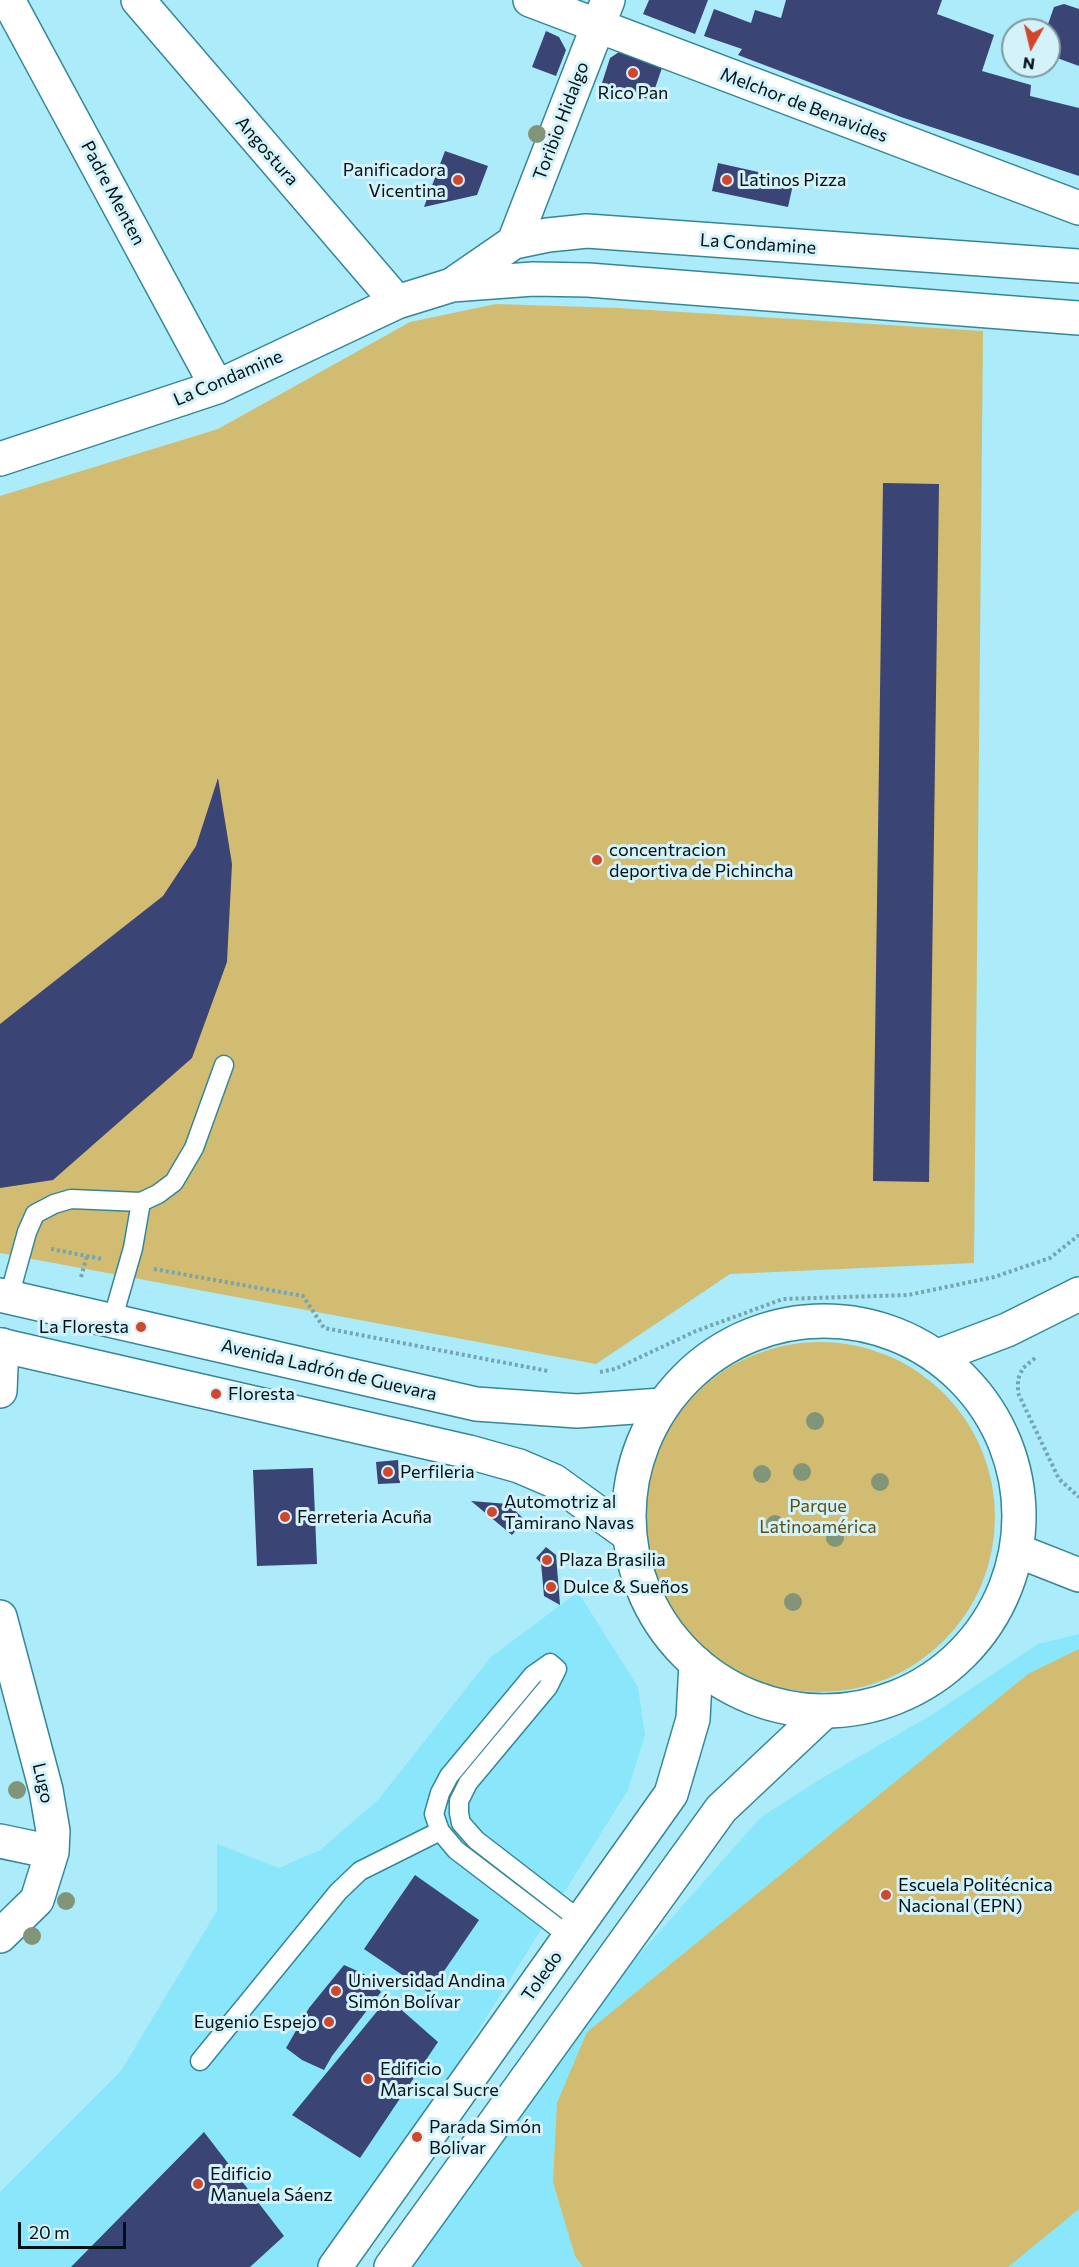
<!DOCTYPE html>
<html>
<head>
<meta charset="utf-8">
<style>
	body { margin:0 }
	#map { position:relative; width:1079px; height:2267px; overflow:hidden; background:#acebf9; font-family:Commissioner,sans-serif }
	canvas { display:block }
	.north { position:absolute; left:1001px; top:18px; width:60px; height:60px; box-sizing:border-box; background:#d4f2f9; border:2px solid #7f989f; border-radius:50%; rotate:188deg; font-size:16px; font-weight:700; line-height:24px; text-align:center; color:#001217 }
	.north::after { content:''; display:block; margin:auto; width:21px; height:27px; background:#d2472b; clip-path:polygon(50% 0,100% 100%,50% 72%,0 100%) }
	.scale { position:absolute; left:18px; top:2222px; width:108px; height:27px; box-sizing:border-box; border:3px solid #001217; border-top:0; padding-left:8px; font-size:18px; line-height:21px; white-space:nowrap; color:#001217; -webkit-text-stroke:4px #d4f2f9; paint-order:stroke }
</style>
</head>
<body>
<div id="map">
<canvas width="1079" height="2267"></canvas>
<div class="north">N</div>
<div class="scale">20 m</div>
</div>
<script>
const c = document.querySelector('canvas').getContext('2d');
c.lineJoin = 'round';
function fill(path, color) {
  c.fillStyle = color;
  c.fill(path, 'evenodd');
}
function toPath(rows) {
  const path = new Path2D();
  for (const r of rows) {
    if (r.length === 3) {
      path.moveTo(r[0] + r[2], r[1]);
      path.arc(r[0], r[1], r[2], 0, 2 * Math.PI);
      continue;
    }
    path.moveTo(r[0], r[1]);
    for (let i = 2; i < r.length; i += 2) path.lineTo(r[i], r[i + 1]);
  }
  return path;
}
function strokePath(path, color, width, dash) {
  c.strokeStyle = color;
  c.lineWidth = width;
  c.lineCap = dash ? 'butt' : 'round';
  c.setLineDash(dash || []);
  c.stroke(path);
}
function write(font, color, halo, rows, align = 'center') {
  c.font = font + ' Commissioner,sans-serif';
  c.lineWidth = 6;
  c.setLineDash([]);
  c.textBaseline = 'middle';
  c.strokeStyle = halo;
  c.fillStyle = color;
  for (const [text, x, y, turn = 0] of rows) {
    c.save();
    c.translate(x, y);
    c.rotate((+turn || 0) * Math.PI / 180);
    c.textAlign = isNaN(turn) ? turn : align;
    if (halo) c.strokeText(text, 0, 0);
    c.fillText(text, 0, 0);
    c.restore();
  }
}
fill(toPath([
	[578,1592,638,1687,645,1735,628,1790,372,2201,324,2267,0,2267,0,2192,121,2071,217,1911,217,1844,279,1868,320,1850,378,1800,491,1657],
	[1079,1634,1079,2267,411,2267,623,1973,761,1817,824,1777,933,1714,1038,1644]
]), '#8ae6fb');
fill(toPath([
	[496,304,618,308,983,331,974,1263,730,1274,596,1364,0,1253,0,496,218,429,410,322],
	[820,1517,175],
	[1079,1649,1079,2209,1008,2267,583,2267,575,2256,553,2182,557,2103,587,2032,1028,1674]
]), '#d2bc71');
fill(toPath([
	[649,0,708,0,695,34,643,14],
	[786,0,942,0,937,14,994,35,982,71,1031,85,1030,96,1079,108,1079,176,901,117,738,55,742,49,704,36,714,9,751,23,755,10,781,18],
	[1064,4,1079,9,1079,66,1049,55,1049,30,1046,30,1054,7],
	[546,31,559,37,566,50,556,76,532,67],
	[631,51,664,62,651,100,602,83,610,58,619,52],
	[445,151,488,166,477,195,424,207],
	[718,163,794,180,788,207,712,191],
	[883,483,939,484,929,1182,873,1181],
	[218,778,232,864,227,962,192,1058,53,1180,0,1188,0,1024,163,896,196,846],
	[398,1460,400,1483,378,1484,376,1462],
	[313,1468,317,1564,257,1566,253,1470],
	[471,1501,508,1504,525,1520,512,1535],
	[546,1547,556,1555,560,1605,544,1596,541,1563,536,1558],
	[415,1875,479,1920,429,1993,364,1949],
	[344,1965,364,1974,381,1992,332,2056,324,2070,302,2060,286,2048,309,2008],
	[388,1998,438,2042,360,2158,292,2115],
	[204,2132,284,2236,250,2267,71,2267]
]), '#3a4475');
const lane = toPath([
	[9,1297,27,1232,35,1214,54,1204,71,1199,141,1202,158,1194,174,1182,194,1148,224,1065],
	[112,1321,133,1248,141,1202],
	[570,1937,456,1850,440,1831,434,1814,440,1793,449,1776,533,1675,550,1663,557,1669,548,1687,468,1783,459,1801,459,1813,461,1823,476,1840,581,1921],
	[200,2061,338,1892,360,1871,440,1831]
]);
const street = toPath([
	[8,0,217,387],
	[138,0,397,302],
	[530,0,1079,208],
	[514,242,608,0],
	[453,284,514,242,548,235,587,231,1079,266],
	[0,459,217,387,397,302,452,285,533,279,588,280,1079,318],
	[0,1391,2,1345],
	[0,1617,46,1790,53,1831,52,1852,37,1900,0,1936],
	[0,1841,52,1852]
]);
const secondary = toPath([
	[0,1295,476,1404,577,1411,662,1405],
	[0,1345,469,1452,519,1466,554,1481,629,1535],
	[335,2267,671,1794,693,1719,696,1663],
	[391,2267,721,1809,825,1711]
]);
const primary = toPath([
	[824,1516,195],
	[938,1356,1007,1330,1079,1294],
	[1018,1551,1079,1575]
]);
strokePath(lane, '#348798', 21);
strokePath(street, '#348798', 36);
strokePath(secondary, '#348798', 36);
strokePath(primary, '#348798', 36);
strokePath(toPath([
	[51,1249,102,1259],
	[154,1269,303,1296,324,1328,548,1371],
	[81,1277,87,1256],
	[1035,1358,1023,1368,1018,1379,1018,1393,1059,1479,1079,1497],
	[600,1372,615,1369,696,1331,783,1299,908,1295,994,1277,1050,1258,1079,1235]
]), '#74a5b0', 4, [3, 3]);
strokePath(lane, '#fff', 18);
strokePath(street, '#fff', 33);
strokePath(secondary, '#fff', 33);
strokePath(primary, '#fff', 33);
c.fillStyle = '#829578';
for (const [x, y] of [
	[537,134],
	[815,1421],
	[802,1472],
	[762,1474],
	[880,1482],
	[775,1524],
	[835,1538],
	[793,1602],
	[17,1790],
	[66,1901],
	[32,1936]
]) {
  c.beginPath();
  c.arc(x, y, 9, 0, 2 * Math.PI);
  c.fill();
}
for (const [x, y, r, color] of [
	[633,73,6,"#d2472b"],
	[458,180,6,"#d2472b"],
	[727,180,6,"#d2472b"],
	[597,860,6,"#d2472b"],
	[141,1327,6,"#d2472b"],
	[216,1394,6,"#d2472b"],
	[388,1472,6,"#d2472b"],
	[492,1512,6,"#d2472b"],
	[285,1517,6,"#d2472b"],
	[547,1560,6,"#d2472b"],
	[551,1587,6,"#d2472b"],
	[886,1895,6,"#d2472b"],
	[336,1991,6,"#d2472b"],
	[329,2022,6,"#d2472b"],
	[368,2079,6,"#d2472b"],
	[417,2137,6,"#d2472b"],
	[198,2184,6,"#d2472b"]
]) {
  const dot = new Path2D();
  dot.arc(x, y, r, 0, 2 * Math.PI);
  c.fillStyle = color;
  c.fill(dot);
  strokePath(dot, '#d4f2f9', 2);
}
write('18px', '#001217', '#d4f2f9', [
	["Rico Pan",633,93,"center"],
	["Panificadora",446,170,"right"],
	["Vicentina",446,191,"right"],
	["Latinos Pizza",739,180],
	["concentracion",609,850],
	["deportiva de Pichincha",609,871],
	["La Floresta",129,1327,"right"],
	["Floresta",228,1394],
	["Perfileria",400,1472],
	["Automotriz al",504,1502],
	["Tamirano Navas",504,1523],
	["Ferreteria Acuña",297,1517],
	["Plaza Brasilia",559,1560],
	["Dulce & Sueños",563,1587],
	["Escuela Politécnica",898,1885],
	["Nacional (EPN)",898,1906],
	["Universidad Andina",348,1981],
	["Simón Bolívar",348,2002],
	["Eugenio Espejo",317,2022,"right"],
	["Edificio",380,2069],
	["Mariscal Sucre",380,2090],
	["Parada Simón",429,2127],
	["Bolivar",429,2148],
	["Edificio",210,2174],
	["Manuela Sáenz",210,2195]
], 'left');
write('18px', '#001217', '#d4f2f9', [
	["Melchor de Benavides",804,105,21],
	["Toribio Hidalgo",561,121,-69],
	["Angostura",267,151,49],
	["Padre Menten",113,193,62],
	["La Condamine",758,244,4],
	["La Condamine",228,378,-23],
	["Avenida Ladrón de Guevara",329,1370,13],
	["Lugo",43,1783,77],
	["Toledo",542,1976,-55]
]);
write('18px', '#5f4e0f', '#d4f2f9', [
	["Parque",818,1506],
	["Latinoamérica",818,1527]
]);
</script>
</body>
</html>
